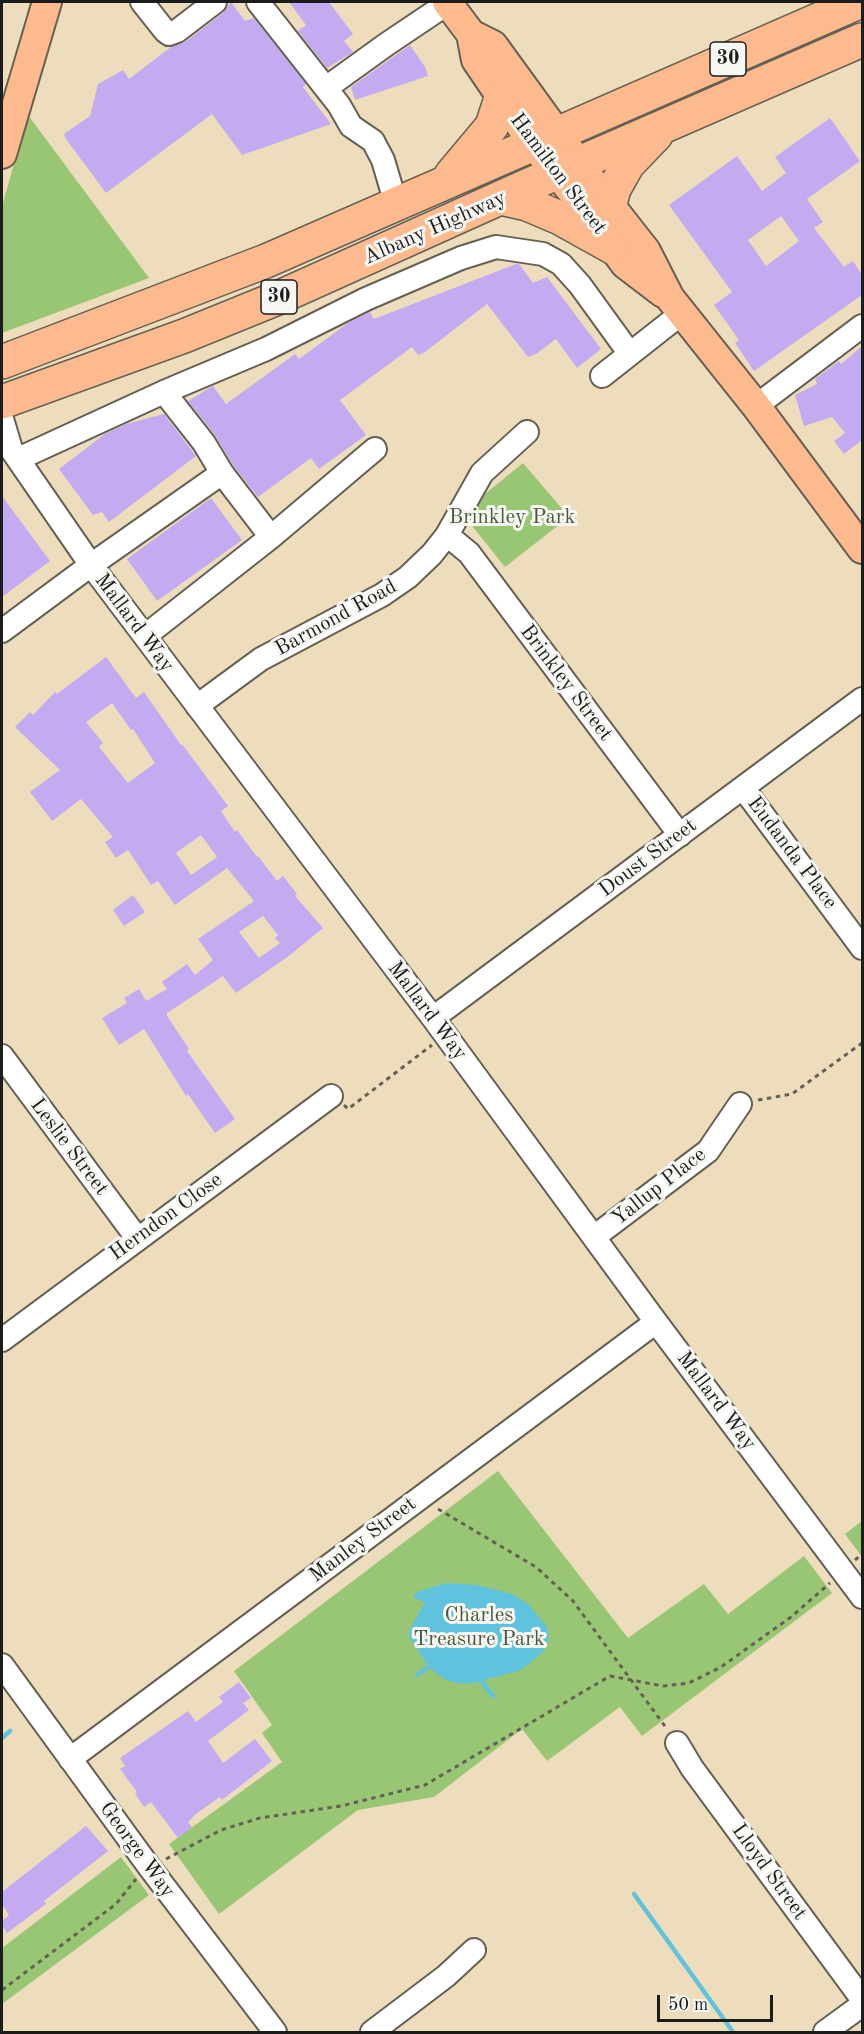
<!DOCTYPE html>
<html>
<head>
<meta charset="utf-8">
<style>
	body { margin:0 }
	#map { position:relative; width:864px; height:2034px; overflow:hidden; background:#edddbc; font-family:"Old Standard TT",serif }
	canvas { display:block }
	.frame { position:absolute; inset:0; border:3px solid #1c1c1c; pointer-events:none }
	.scale { position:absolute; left:657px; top:1995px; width:116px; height:27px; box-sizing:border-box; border:3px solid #1c1c1c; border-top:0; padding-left:8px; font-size:18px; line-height:21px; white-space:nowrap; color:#1c1c1c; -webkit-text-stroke:4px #f6f6f2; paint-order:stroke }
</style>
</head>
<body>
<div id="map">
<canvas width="864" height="2034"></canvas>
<div class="frame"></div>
<div class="scale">50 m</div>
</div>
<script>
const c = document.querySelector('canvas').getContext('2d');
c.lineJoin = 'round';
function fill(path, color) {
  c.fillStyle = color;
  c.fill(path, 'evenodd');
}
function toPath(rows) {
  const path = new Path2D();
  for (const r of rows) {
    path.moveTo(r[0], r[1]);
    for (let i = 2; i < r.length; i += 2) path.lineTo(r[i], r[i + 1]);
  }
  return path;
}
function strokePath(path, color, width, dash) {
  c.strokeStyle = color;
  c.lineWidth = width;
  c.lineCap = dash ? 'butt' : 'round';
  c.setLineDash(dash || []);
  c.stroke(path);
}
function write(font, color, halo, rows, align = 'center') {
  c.font = font + ' "Old Standard TT",serif';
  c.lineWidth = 6;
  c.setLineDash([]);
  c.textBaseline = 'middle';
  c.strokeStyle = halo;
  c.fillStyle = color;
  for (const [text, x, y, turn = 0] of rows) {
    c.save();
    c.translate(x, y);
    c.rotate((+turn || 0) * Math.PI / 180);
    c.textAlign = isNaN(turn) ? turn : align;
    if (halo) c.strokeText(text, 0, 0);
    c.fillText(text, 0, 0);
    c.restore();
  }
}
fill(toPath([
	[28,115,149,278,2,333,2,206],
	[523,463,569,517,505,567,473,527,480,498],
	[498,1471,628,1638,704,1584,728,1614,804,1556,832,1593,642,1736,620,1707,547,1761,522,1729,434,1797,358,1810,219,1914,169,1844,282,1762,262,1733,272,1725,234,1671],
	[862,1521,862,1557,845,1534],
	[121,1857,149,1895,2,2004,2,1948]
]), '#99c674');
fill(toPath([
	[446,1583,476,1585,494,1589,514,1595,528,1604,547,1627,549,1637,546,1648,535,1659,519,1671,468,1684,456,1683,444,1679,429,1667,409,1637,410,1629,424,1604,424,1602,414,1598,414,1595,417,1592]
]), '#60c3de');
strokePath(toPath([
	[417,1675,429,1667],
	[481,1681,493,1696],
	[2,1738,10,1731],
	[634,1894,733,2032]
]), '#60c3de', 4.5);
fill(toPath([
	[231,2,245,21,254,18,306,84,303,87,331,124,242,155,212,114,106,193,66,139,64,134,90,116,98,84,123,70,129,79,171,47,185,42,223,13],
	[289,2,329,2,353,34,344,41,353,52,327,68,298,31,306,25],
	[410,45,425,67,428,76,355,100,351,87],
	[830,118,860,161,807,199,823,222,814,228,844,267,853,261,862,275,862,295,754,371,735,343,739,340,714,305,732,292,669,205,737,156,762,191,786,173,775,157],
	[781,216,799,241,766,266,748,240],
	[516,264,519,264,533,283,547,277,601,349,577,368,556,339,536,354,528,357,487,304,425,352,418,355,412,347,340,400,366,435,319,469,311,458,258,497,233,465,215,435,188,401,213,386,226,404,295,354,299,359,348,323,370,312,374,319],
	[862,346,862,440,844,454,834,441,845,433,832,417,804,426,795,395,817,384,815,379,839,361,841,364],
	[164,414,196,456,109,522,102,512,93,515,59,469,105,434,126,424],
	[2,496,50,561,2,597],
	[211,498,242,540,157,601,127,559],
	[106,657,136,698,144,692,181,745,182,744,228,806,221,811,235,832,237,830,257,857,258,856,277,881,283,876,297,894,295,896,323,928,290,955,236,993,223,976,167,1013,167,1016,189,1049,187,1051,235,1119,215,1133,188,1094,186,1096,144,1029,119,1045,102,1018,127,1003,124,998,139,989,146,1001,167,989,162,982,187,964,195,975,213,960,198,939,254,901,227,868,175,905,158,881,151,885,128,850,116,858,105,842,113,837,81,799,52,821,30,792,60,770,15,727,30,712,33,715,55,692,57,694],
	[112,703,131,730,133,729,155,763,128,783,99,747,103,743,86,722],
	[201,835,217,857,191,875,176,853],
	[263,916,278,935,275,938,280,943,259,958,239,932],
	[133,895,145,912,124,926,113,910],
	[239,1682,251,1698,243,1703,249,1710,208,1741,223,1763,255,1739,272,1761,222,1800,220,1797,197,1813,188,1822,192,1827,178,1838,151,1802,144,1807,135,1794,137,1792,120,1769,125,1766,120,1758,188,1711,196,1722,223,1702,219,1697],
	[86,1826,108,1851,44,1901,46,1904,7,1933,2,1925,2,1921,9,1915,2,1904,2,1892]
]), '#c4aaf0');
const minor = toPath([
	[142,2,165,31,169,34,177,31,215,2],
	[258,2,339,105,351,126,373,141,383,160,396,204],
	[326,88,387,44,448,3],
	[602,376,682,313],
	[164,392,204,443,222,473,271,537],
	[756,406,862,326],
	[2,419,11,449,91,565,433,1018,656,1322,862,1597],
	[18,459,164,392,266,349,366,299,461,258,496,247,543,254,561,264,580,285,630,354],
	[447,535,469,553,680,835],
	[2,631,91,565,222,473],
	[145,636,271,537,375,449],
	[197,706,261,659,382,595,408,577,432,554,447,535,482,473,527,432],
	[743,788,862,948],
	[433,1018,862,699],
	[2,1056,137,1238],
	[594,1237,708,1151,740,1104],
	[2,1340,331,1096],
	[2,1665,150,1868,275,2032],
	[677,1743,692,1768,862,1999],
	[70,1759,656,1322],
	[372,2032,446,1976,474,1950],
	[825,2032,862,2005]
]);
const major = toPath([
	[447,2,471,34,493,45,599,191,646,251,670,298,756,406,862,549],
	[471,34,476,60,533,144,574,194,625,264,663,293],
	[2,154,47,2]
]);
const highway = toPath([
	[451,175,492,126,501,98],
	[500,198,527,204,560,218,614,248],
	[610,204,614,189,628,164,656,135],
	[2,362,266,261,859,2],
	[2,402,184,336,280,297,522,188,862,40]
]);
strokePath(minor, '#656054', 26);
strokePath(major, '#656054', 32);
strokePath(highway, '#656054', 36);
strokePath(toPath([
	[758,1100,792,1094,862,1043],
	[344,1105,348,1109,432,1045],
	[438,1509,536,1567,573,1601,667,1729],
	[855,1560,862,1554],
	[166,1859,221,1830,260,1818,341,1806,425,1785,610,1676,663,1686,689,1683,721,1667,791,1617,830,1583],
	[2,1990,116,1904,136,1879]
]), '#656054', 3, [4.5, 4.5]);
strokePath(minor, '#fff', 22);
strokePath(major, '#fcba8e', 28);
strokePath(highway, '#fcba8e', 33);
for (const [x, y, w] of [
	[728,59,36],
	[279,297,36]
]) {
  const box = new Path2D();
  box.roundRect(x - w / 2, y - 17, w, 34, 4.5);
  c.fillStyle = '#f6f6f2';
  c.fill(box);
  strokePath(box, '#1c1c1c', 1.5);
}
write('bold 20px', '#1c1c1c', null, [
	["30",728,59],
	["30",279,297]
]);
write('21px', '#1c1c1c', '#f6f6f2', [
	["Hamilton Street",558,174,53],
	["Albany Highway",435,228,-24],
	["Barmond Road",336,618,-29],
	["Mallard Way",134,623,53],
	["Brinkley Street",566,683,53],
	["Eudanda Place",792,853,53],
	["Doust Street",648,858,-37],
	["Mallard Way",427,1011,53],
	["Leslie Street",69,1147,53],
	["Yallup Place",659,1187,-38],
	["Herndon Close",166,1217,-36],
	["Mallard Way",716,1401,53],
	["Manley Street",363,1540,-37],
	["George Way",137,1850,54],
	["Lloyd Street",769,1872,54]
]);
write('21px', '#48583b', '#f6f6f2', [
	["Brinkley Park",512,517],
	["Charles",479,1615],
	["Treasure Park",479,1639]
]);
</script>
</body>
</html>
